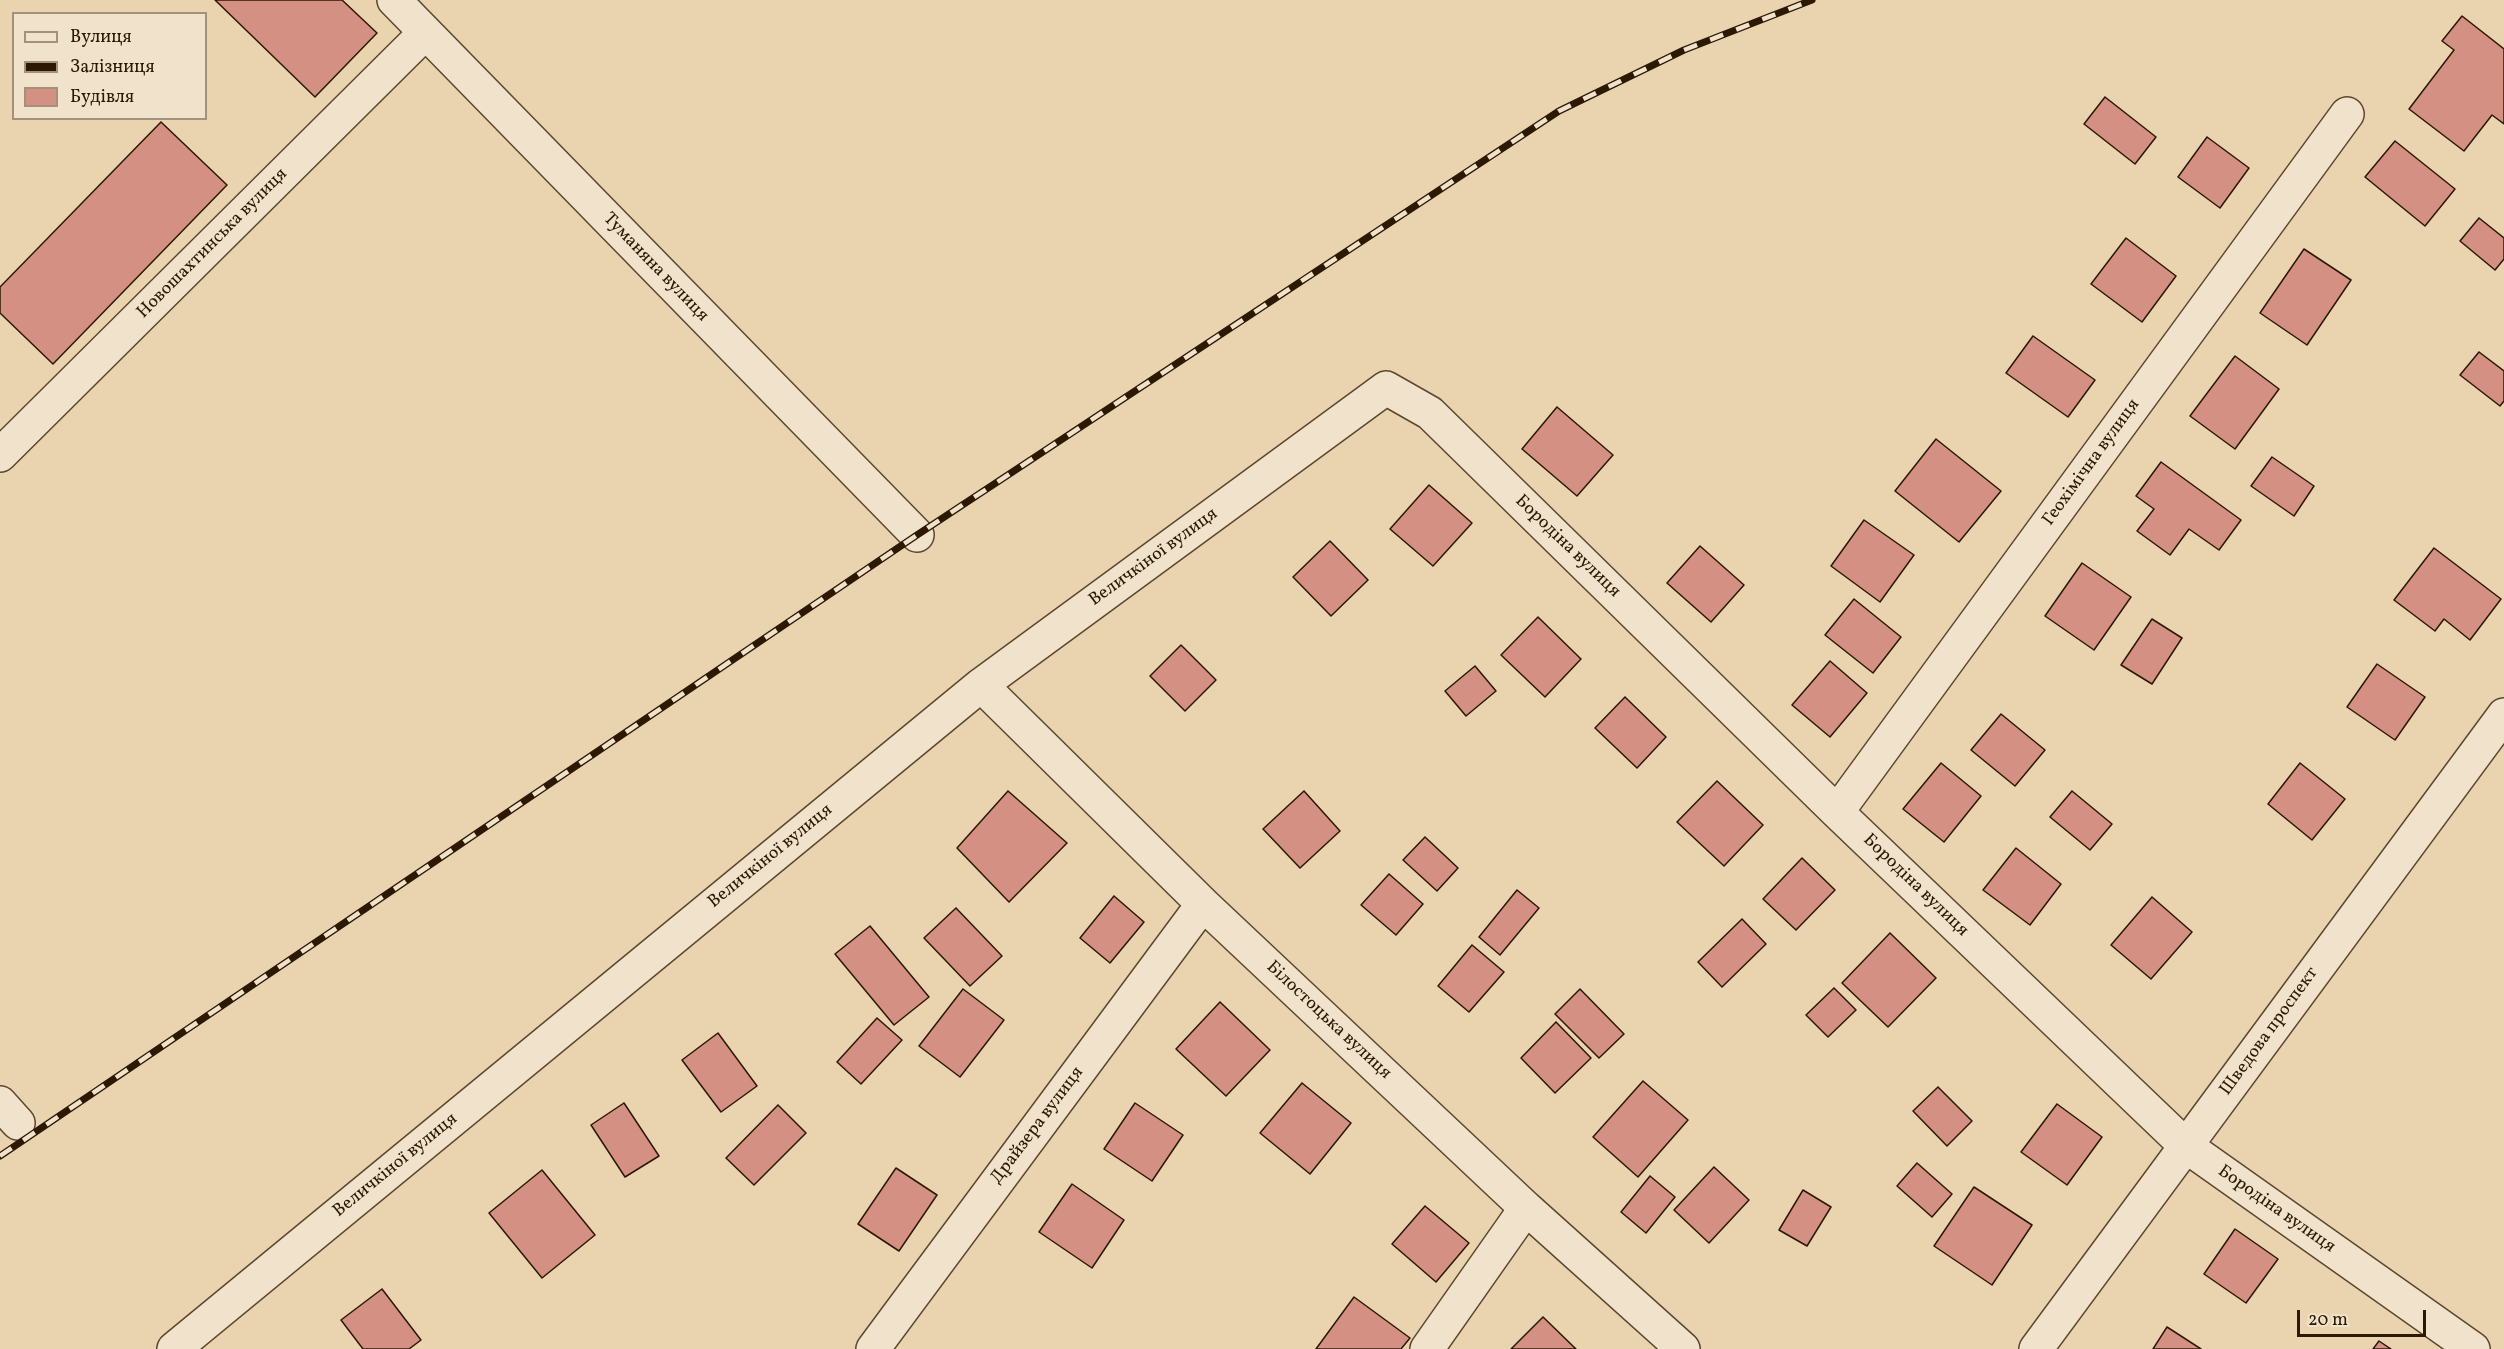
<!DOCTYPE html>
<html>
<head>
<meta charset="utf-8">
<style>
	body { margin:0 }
	#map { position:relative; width:2504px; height:1349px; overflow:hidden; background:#e9d4af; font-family:Vollkorn,serif }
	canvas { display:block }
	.legend { position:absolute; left:12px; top:12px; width:195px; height:108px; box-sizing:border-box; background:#f1e3cb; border:2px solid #a2927b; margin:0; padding:8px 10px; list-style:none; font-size:18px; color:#2c1803 }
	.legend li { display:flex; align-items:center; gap:12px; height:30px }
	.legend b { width:30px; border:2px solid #a2927b }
	.scale { position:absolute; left:2297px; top:1310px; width:129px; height:27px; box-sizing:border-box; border:3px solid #2c1803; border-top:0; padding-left:8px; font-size:18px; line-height:21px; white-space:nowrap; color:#2c1803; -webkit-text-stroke:4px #f1e3cb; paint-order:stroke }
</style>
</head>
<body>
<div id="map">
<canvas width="2504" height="1349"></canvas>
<ul class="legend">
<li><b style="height:8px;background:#f1e3cb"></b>Вулиця</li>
<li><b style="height:8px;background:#2c1803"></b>Залізниця</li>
<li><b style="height:16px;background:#d49183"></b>Будівля</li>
</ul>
<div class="scale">20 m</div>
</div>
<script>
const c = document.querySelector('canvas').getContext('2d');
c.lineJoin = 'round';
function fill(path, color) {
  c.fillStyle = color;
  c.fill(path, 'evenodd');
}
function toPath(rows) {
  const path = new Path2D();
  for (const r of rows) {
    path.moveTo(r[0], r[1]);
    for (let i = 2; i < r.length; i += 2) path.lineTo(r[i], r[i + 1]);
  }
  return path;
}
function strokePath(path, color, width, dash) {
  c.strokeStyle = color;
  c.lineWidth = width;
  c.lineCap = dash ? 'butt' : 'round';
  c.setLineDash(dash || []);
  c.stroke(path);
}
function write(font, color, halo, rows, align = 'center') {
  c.font = font + ' Vollkorn,serif';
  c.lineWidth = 4.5;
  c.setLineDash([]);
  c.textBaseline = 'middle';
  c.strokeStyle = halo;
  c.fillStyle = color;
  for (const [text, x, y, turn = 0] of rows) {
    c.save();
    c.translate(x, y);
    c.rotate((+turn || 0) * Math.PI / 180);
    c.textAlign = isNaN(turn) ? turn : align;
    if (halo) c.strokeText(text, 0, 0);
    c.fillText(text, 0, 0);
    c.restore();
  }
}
const building = toPath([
	[215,0,342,0,377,33,315,97,215,0],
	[2462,16,2504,49,2504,124,2492,115,2464,151,2409,109,2454,50,2442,41,2462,16],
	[2105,97,2156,137,2135,164,2084,124,2105,97],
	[161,122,227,185,53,364,0,313,0,287,161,122],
	[2207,137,2249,168,2220,208,2178,177,2207,137],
	[2395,141,2455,189,2425,226,2365,177,2395,141],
	[2479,218,2504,238,2504,259,2495,270,2460,241,2479,218],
	[2126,238,2176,276,2142,322,2091,284,2126,238],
	[2304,249,2351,280,2307,345,2260,313,2304,249],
	[2033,336,2095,380,2068,417,2006,373,2033,336],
	[2479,352,2504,371,2504,401,2500,406,2460,375,2479,352],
	[2235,356,2279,389,2235,449,2190,416,2235,356],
	[1557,407,1613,455,1577,496,1522,449,1557,407],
	[1936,439,2001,491,1959,542,1895,491,1936,439],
	[2272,457,2314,486,2294,516,2251,486,2272,457],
	[2161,462,2241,520,2219,550,2189,529,2170,555,2137,531,2154,509,2136,496,2161,462],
	[1429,485,1472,523,1433,566,1390,529,1429,485],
	[1864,520,1914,555,1880,602,1831,566,1864,520],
	[1330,541,1368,580,1331,616,1293,577,1330,541],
	[1700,546,1744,585,1711,622,1667,583,1700,546],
	[2434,548,2501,599,2470,640,2444,619,2435,631,2394,600,2434,548],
	[2082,563,2131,597,2094,650,2045,616,2082,563],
	[1854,599,1901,637,1873,673,1825,635,1854,599],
	[1538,617,1581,659,1545,697,1501,655,1538,617],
	[2152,619,2182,638,2152,684,2121,665,2152,619],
	[1181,645,1216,680,1185,711,1150,676,1181,645],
	[1830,661,1867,693,1830,737,1792,705,1830,661],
	[2377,664,2425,697,2395,740,2347,707,2377,664],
	[1475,666,1496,691,1466,716,1445,691,1475,666],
	[1625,697,1666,737,1637,768,1595,728,1625,697],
	[2001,714,2045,750,2015,786,1971,750,2001,714],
	[1941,763,1981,796,1944,842,1903,809,1941,763],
	[2300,763,2345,799,2312,840,2268,804,2300,763],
	[1717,781,1763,825,1724,866,1677,822,1717,781],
	[1008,791,1067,843,1009,902,957,848,1008,791],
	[1304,791,1340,831,1300,868,1263,829,1304,791],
	[2072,791,2112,824,2090,850,2050,817,2072,791],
	[1425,837,1458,868,1437,891,1403,860,1425,837],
	[2016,848,2061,884,2030,925,1983,890,2016,848],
	[1802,858,1835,890,1796,930,1763,899,1802,858],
	[1389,874,1423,904,1396,935,1361,905,1389,874],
	[1517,890,1539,908,1500,955,1479,937,1517,890],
	[1114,896,1144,922,1110,963,1080,938,1114,896],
	[2152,897,2192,932,2151,979,2111,945,2152,897],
	[956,908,1002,956,970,986,924,938,956,908],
	[1742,919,1766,944,1722,987,1698,962,1742,919],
	[870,926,929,997,894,1025,835,954,870,926],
	[1890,933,1936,978,1888,1027,1842,983,1890,933],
	[1472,945,1504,972,1469,1012,1438,986,1472,945],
	[1834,988,1856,1010,1828,1037,1806,1015,1834,988],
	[963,989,1004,1020,960,1077,919,1046,963,989],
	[1580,989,1624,1034,1599,1058,1555,1014,1580,989],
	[1220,1002,1270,1050,1226,1096,1176,1049,1220,1002],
	[877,1018,902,1040,861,1084,837,1062,877,1018],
	[1556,1022,1591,1058,1555,1093,1521,1058,1556,1022],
	[718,1033,757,1086,721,1112,682,1060,718,1033],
	[1643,1081,1688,1120,1638,1177,1593,1137,1643,1081],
	[1302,1083,1351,1123,1310,1174,1260,1133,1302,1083],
	[1938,1087,1972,1121,1947,1146,1913,1111,1938,1087],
	[624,1103,659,1156,625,1177,591,1125,624,1103],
	[1135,1103,1183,1135,1152,1181,1104,1149,1135,1103],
	[2057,1104,2102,1137,2067,1185,2021,1152,2057,1104],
	[778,1105,806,1133,754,1185,726,1158,778,1105],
	[1917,1163,1952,1194,1932,1217,1897,1186,1917,1163],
	[1714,1167,1749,1200,1709,1243,1674,1210,1714,1167],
	[896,1168,937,1195,899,1251,858,1224,896,1168],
	[542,1170,595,1235,542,1278,489,1213,542,1170],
	[1650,1176,1675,1197,1646,1233,1621,1212,1650,1176],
	[1072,1184,1124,1220,1092,1268,1039,1232,1072,1184],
	[1974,1187,2032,1225,1992,1285,1934,1246,1974,1187],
	[1803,1190,1831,1207,1807,1246,1779,1230,1803,1190],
	[1425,1206,1469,1243,1436,1282,1392,1244,1425,1206],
	[2235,1229,2278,1259,2246,1303,2204,1274,2235,1229],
	[382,1289,421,1340,409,1349,363,1349,341,1320,382,1289],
	[1354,1297,1410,1338,1401,1349,1316,1349,1354,1297],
	[1543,1317,1576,1349,1511,1349,1543,1317],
	[2167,1327,2201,1349,2153,1349,2167,1327],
	[2379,1341,2391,1349,2373,1349,2379,1341]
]);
fill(building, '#d49183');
strokePath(building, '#2c1803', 1.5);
const minor = toPath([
	[394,0,917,535],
	[0,455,425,33],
	[981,685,1203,904,1526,1208,1683,1349],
	[1837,812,2347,114],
	[0,1103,18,1123],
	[174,1349,981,685,1386,388,1430,413,1837,812,2186,1146,2473,1349],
	[873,1349,1203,904],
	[1427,1349,1526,1208],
	[2036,1349,2504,715]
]);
strokePath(minor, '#5b472e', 36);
strokePath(minor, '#f1e3cb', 33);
const rail = toPath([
	[0,1156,917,535,1559,111,1684,50,1812,0]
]);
strokePath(rail, '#2c1803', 7);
strokePath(rail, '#f1e3cb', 4.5, [14]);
write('18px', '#2c1803', '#f1e3cb', [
	["Новошахтинська вулиця",213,244,-45],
	["Туманяна вулиця",655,268,46],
	["Геохімічна вулиця",2092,463,-54],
	["Бородіна вулиця",1567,547,44],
	["Величкіної вулиця",1154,558,-36],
	["Величкіної вулиця",771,857,-39],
	["Бородіна вулиця",1915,886,44],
	["Білостоцька вулиця",1328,1021,43],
	["Шведова проспект",2270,1032,-54],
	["Драйзера вулиця",1038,1126,-53],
	["Величкіної вулиця",396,1166,-39],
	["Бородіна вулиця",2276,1210,35]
]);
</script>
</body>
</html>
